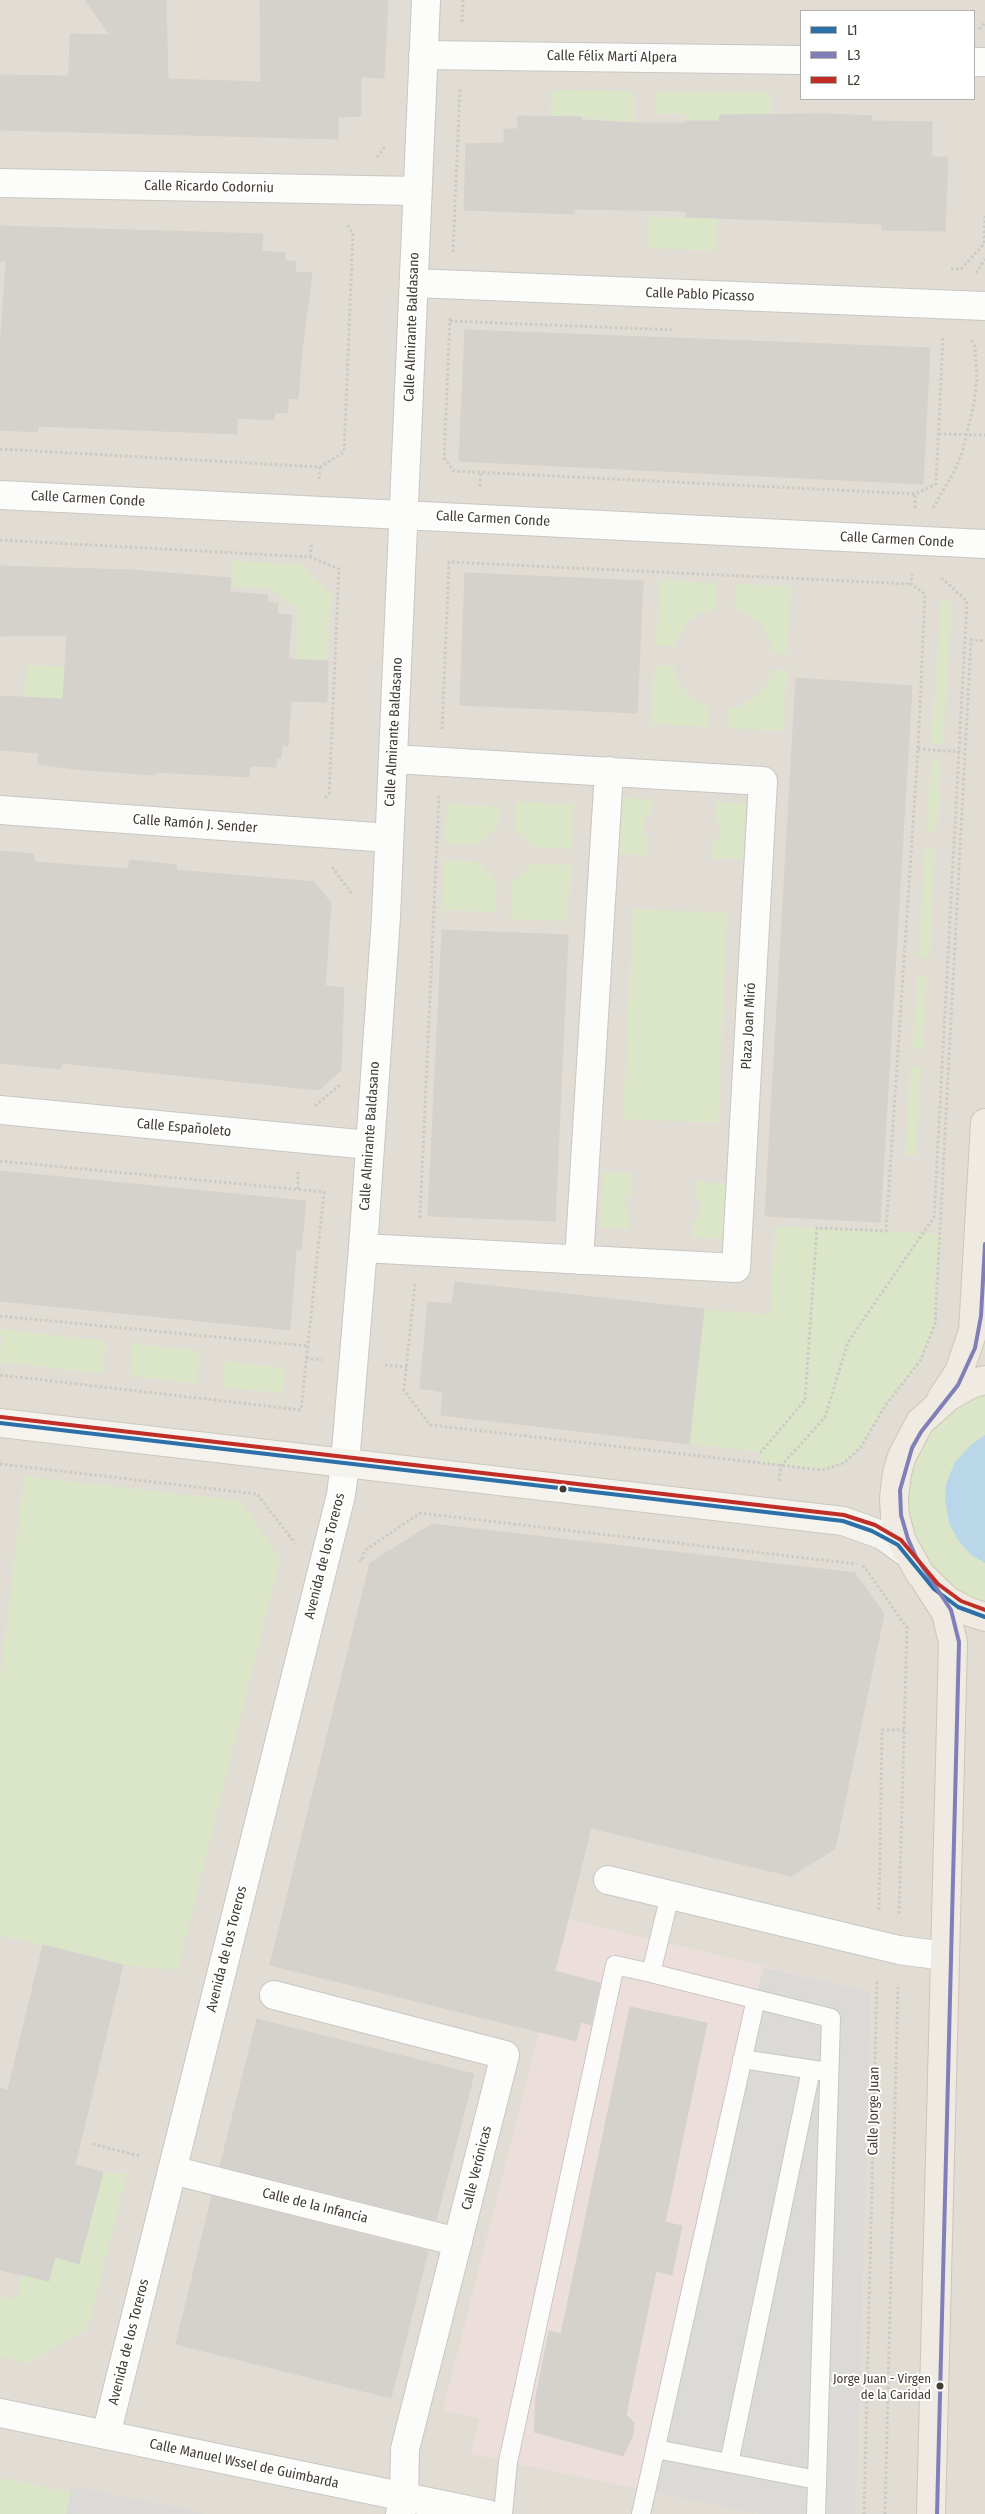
<!DOCTYPE html>
<html>
<head>
<meta charset="utf-8">
<style>
	body { margin:0 }
	#map { position:relative; width:985px; height:2514px; overflow:hidden; background:#edebe7; font-family:"Fira Sans Condensed",sans-serif }
	canvas { display:block }
	.legend { position:absolute; left:800px; top:10px; width:175px; height:90px; box-sizing:border-box; background:#fff; border:1px solid #b3b1ae; margin:0; padding:6px 9px; list-style:none; font-size:15px; color:#423c34 }
	.legend li { display:flex; align-items:center; gap:10px; height:25px }
	.legend b { width:25px; border:1px solid #b3b1ae }
</style>
</head>
<body>
<div id="map">
<canvas width="985" height="2514"></canvas>
<ul class="legend">
<li><b style="height:6px;background:#2b70a9"></b>L1</li>
<li><b style="height:6px;background:#817fb8"></b>L3</li>
<li><b style="height:6px;background:#c12d27"></b>L2</li>
</ul>
</div>
<script>
const c = document.querySelector('canvas').getContext('2d');
c.lineJoin = 'round';
function fill(path, color) {
  c.fillStyle = color;
  c.fill(path, 'evenodd');
}
function toPath(rows) {
  const path = new Path2D();
  for (const r of rows) {
    path.moveTo(r[0], r[1]);
    for (let i = 2; i < r.length; i += 2) path.lineTo(r[i], r[i + 1]);
  }
  return path;
}
function strokePath(path, color, width, dash) {
  c.strokeStyle = color;
  c.lineWidth = width;
  c.lineCap = dash ? 'butt' : 'round';
  c.setLineDash(dash || []);
  c.stroke(path);
}
function write(font, color, halo, rows, align = 'center') {
  c.font = font + ' "Fira Sans Condensed",sans-serif';
  c.lineWidth = 4;
  c.setLineDash([]);
  c.textBaseline = 'middle';
  c.strokeStyle = halo;
  c.fillStyle = color;
  for (const [text, x, y, turn = 0] of rows) {
    c.save();
    c.translate(x, y);
    c.rotate((+turn || 0) * Math.PI / 180);
    c.textAlign = isNaN(turn) ? turn : align;
    if (halo) c.strokeText(text, 0, 0);
    c.fillText(text, 0, 0);
    c.restore();
  }
}
fill(toPath([
	[0,0,985,0,985,2514,0,2514],
	[801,11,974,11,974,99,801,99]
]), '#e1ddd4');
fill(toPath([
	[568,1919,871,1992,856,2514,759,2514,471,2454,479,2419,443,2410]
]), '#ecdfdb');
fill(toPath([
	[551,90,634,91,634,123,581,117,550,116],
	[655,91,770,92,770,116,721,115,719,121,686,121,686,114,655,114],
	[649,217,717,217,716,251,647,248],
	[231,561,301,564,331,594,328,661,296,659,298,610,268,588,230,586],
	[659,580,716,583,715,610,704,611,687,622,676,640,675,646,656,645],
	[736,584,791,586,787,653,773,653,769,639,761,624,744,612,734,610],
	[941,598,952,604,943,744,931,743],
	[27,665,65,667,61,717,22,716],
	[655,665,673,665,678,683,692,699,709,707,708,727,652,724],
	[772,670,787,670,784,731,727,728,728,709,733,709,753,699,765,687],
	[931,759,941,759,937,831,926,831],
	[621,798,651,799,650,815,644,819,643,835,649,838,648,855,618,854],
	[515,802,573,804,572,849,533,847,514,827],
	[716,802,746,804,743,859,712,858,713,841,719,837,720,823,715,819],
	[447,804,499,807,498,826,478,845,445,843],
	[925,849,935,849,929,958,918,958],
	[444,860,478,862,497,882,495,912,442,910],
	[532,864,571,865,568,921,510,919,512,882],
	[633,909,727,913,718,1123,623,1119],
	[917,976,927,976,923,1049,912,1048],
	[911,1066,922,1067,916,1156,905,1154],
	[603,1172,632,1174,631,1193,625,1197,625,1211,630,1214,629,1230,600,1227],
	[696,1181,727,1184,724,1240,693,1237,694,1221,700,1218,701,1202,695,1199],
	[775,1226,941,1234,935,1324,924,1354,912,1374,885,1406,861,1447,844,1463,830,1469,822,1470,759,1462,760,1452,689,1444,704,1309,770,1315],
	[2,1329,107,1341,103,1374,0,1362],
	[132,1343,200,1351,197,1384,129,1376],
	[225,1361,285,1368,282,1393,223,1387],
	[985,1380,985,1617,910,1560,902,1456],
	[24,1476,240,1501,280,1558,178,1970,123,1965,0,1935,0,1680],
	[103,2172,127,2174,88,2328,29,2363,0,2357,0,2296,16,2299,22,2275,49,2281,55,2257,79,2264],
	[0,2478,71,2492,66,2514,0,2514]
]), '#dbe6c8');
fill(toPath([
	[763,1967,871,1992,856,2514,760,2514,647,2491],
	[72,2486,206,2514,66,2514]
]), '#dcdad7');
fill(toPath([
	[985,1435,985,1563,971,1555,958,1540,949,1523,945,1499,946,1484,955,1462,972,1444]
]), '#b9d7e9');
const building = toPath([
	[85,0,166,0,168,79,261,82,260,0,388,0,384,78,361,77,361,116,338,117,338,139,0,130,0,75,69,76,70,34,110,35,85,0],
	[826,114,872,116,872,121,932,122,932,157,948,157,945,231,882,230,882,224,686,217,686,211,575,209,574,214,464,210,466,144,504,143,504,129,518,129,517,116,581,117,581,120,634,123,686,123,686,121,719,121,720,115,826,114],
	[0,226,263,234,262,251,285,253,284,261,296,261,295,272,312,273,302,350,298,399,289,398,287,413,275,412,274,420,237,418,237,434,38,426,38,432,0,430,0,349,6,261,0,261,0,226],
	[465,330,930,348,923,484,459,461,465,330],
	[0,566,131,570,231,578,230,592,268,595,267,602,278,603,277,614,292,615,288,659,328,661,327,702,291,701,288,746,282,745,281,758,277,757,276,767,250,766,249,777,156,772,155,775,74,769,38,764,38,753,0,750,0,696,63,699,67,635,0,636,0,566],
	[465,573,643,581,637,713,460,705,465,573],
	[796,678,912,686,880,1222,765,1216,796,678],
	[0,851,34,854,34,862,128,869,130,860,177,865,176,870,314,882,331,903,325,986,344,988,341,1070,319,1090,62,1063,61,1069,0,1063,0,851],
	[442,930,568,935,555,1221,428,1216,442,930],
	[0,1171,306,1201,301,1250,296,1250,290,1330,0,1301,0,1171],
	[455,1282,704,1309,689,1444,441,1415,443,1392,420,1388,428,1302,452,1304,455,1282],
	[432,1524,855,1573,884,1614,835,1849,791,1876,591,1828,555,1971,600,1983,591,2025,581,2022,576,2041,270,1965,370,1563,432,1524],
	[43,1945,123,1965,75,2165,103,2172,79,2264,55,2257,49,2281,0,2270,0,2088,8,2090,43,1945],
	[630,2007,707,2023,665,2222,682,2226,672,2275,656,2271,626,2415,634,2423,633,2435,623,2456,534,2432,536,2396,549,2331,561,2334,630,2007],
	[257,2019,474,2074,436,2220,220,2166,257,2019],
	[212,2196,428,2251,391,2398,176,2344,212,2196]
]);
fill(building, '#d5d2ce');
strokePath(building, '#d5d2cd', 1);
const lane = toPath([
	[651,1973,831,2018,816,2514],
	[742,2059,821,2071],
	[656,2449,817,2480],
	[729,2463,811,2070],
	[503,2514,508,2462,615,1965,651,1973,670,1895],
	[641,2514,756,1999]
]);
const street = toPath([
	[423,55,801,60],
	[974,62,985,62],
	[0,183,417,191],
	[414,283,985,306],
	[0,495,985,544],
	[0,810,389,838],
	[0,1110,369,1145],
	[363,1248,736,1268,763,781,393,759],
	[579,1260,609,771],
	[608,1880,899,1950,945,1956],
	[274,1995,505,2055,405,2449,404,2497,400,2514],
	[172,2170,458,2242],
	[0,2413,487,2514],
	[106,2435,341,1495,345,1463,363,1248,386,917,426,0]
]);
const secondary = toPath([
	[0,1423,843,1521,882,1535,907,1553]
]);
const primary = toPath([
	[985,1380,971,1384,948,1397,920,1422,902,1456,897,1473,894,1498,895,1516,902,1541,920,1574,948,1601,967,1611,985,1617],
	[941,1399,959,1372,973,1331,985,1123],
	[926,1582,946,1613,953,1642,931,2514]
]);
strokePath(lane, '#c9c7c3', 20);
strokePath(street, '#c9c7c3', 30);
strokePath(secondary, '#ccc8be', 30);
strokePath(primary, '#cec6b6', 30);
strokePath(toPath([
	[462,22,463,0],
	[979,29,985,23],
	[377,157,386,146],
	[453,252,460,88],
	[951,269,961,269,984,244,985,216],
	[976,273,985,259],
	[450,318,444,458,454,471,915,494,936,484,943,337],
	[450,321,675,330],
	[939,434,985,435],
	[0,449,320,467,344,452,353,233,346,223],
	[319,479,320,467],
	[480,486,481,472],
	[915,508,915,494],
	[933,508,954,472,962,453,974,404,977,377,975,347,971,339],
	[0,540,310,557,339,569,329,794,324,799],
	[310,557,312,543],
	[442,729,449,562,911,584],
	[918,749,964,752],
	[332,867,352,894],
	[315,1106,341,1084],
	[0,1161,324,1192,301,1410,0,1375],
	[298,1189,298,1172],
	[420,1218,439,795],
	[415,1284,404,1390,430,1425,822,1470,844,1463,861,1447,885,1406,920,1361,935,1324,971,640,985,641],
	[0,1316,308,1346],
	[306,1358,322,1360],
	[385,1365,407,1367],
	[760,1453,805,1400,817,1228,886,1231,918,749,925,594,911,584,912,574],
	[0,1464,257,1494,295,1543],
	[779,1481,781,1466,825,1417,848,1342,934,1217,967,601,939,576],
	[359,1560,362,1561,364,1551,420,1513,857,1564],
	[863,1565,907,1628,899,1915],
	[879,1910,882,1730,904,1730],
	[93,2144,140,2156,140,2155],
	[864,2514,877,1979],
	[885,2514,898,1984]
]), '#cccac6', 3, [2.5, 2.5]);
strokePath(lane, '#fcfcfb', 18);
strokePath(street, '#fcfcfb', 28);
strokePath(secondary, '#f5f3ed', 28);
strokePath(primary, '#efeae2', 28);
strokePath(toPath([
	[0,1423,843,1521,872,1531,898,1545,934,1589,958,1607,985,1617]
]), '#2b70a9', 4);
strokePath(toPath([
	[937,2514,959,1642,951,1610,916,1557,908,1539,901,1515,900,1490,912,1448,921,1432,958,1385,975,1348,981,1316,985,1244]
]), '#817fb8', 4);
strokePath(toPath([
	[1,1417,844,1515,875,1525,901,1540,938,1584,961,1601,985,1610]
]), '#c12d27', 4);
for (const [x, y, r, color] of [
	[563,1489,4.5,"#423c34"],
	[940,2386,4.5,"#423c34"]
]) {
  const dot = new Path2D();
  dot.arc(x, y, r, 0, 2 * Math.PI);
  c.fillStyle = color;
  c.fill(dot);
  strokePath(dot, '#fff', 2);
}
write('13px', '#423c34', '#fff', [
	["Jorge Juan - Virgen",931,2379],
	["de la Caridad",931,2395]
], 'right');
write('14px', '#423c34', '#fff', [
	["Calle Félix Martí Alpera",612,57,1],
	["Calle Ricardo Codorniu",209,187,1],
	["Calle Pablo Picasso",700,295,2],
	["Calle Almirante Baldasano",412,327,-88],
	["Calle Carmen Conde",88,499,3],
	["Calle Carmen Conde",493,519,3],
	["Calle Carmen Conde",897,540,3],
	["Calle Almirante Baldasano",394,732,-87],
	["Calle Ramón J. Sender",195,824,4],
	["Plaza Joan Miró",749,1026,-87],
	["Calle Españoleto",184,1128,5],
	["Calle Almirante Baldasano",370,1136,-86],
	["Avenida de los Toreros",325,1556,-76],
	["Avenida de los Toreros",227,1949,-76],
	["Calle Jorge Juan",874,2111,-89],
	["Calle Verónicas",477,2168,-76],
	["Calle de la Infancia",315,2206,14],
	["Avenida de los Toreros",129,2342,-76],
	["Calle Manuel Wssel de Guimbarda",244,2464,12]
]);
</script>
</body>
</html>
